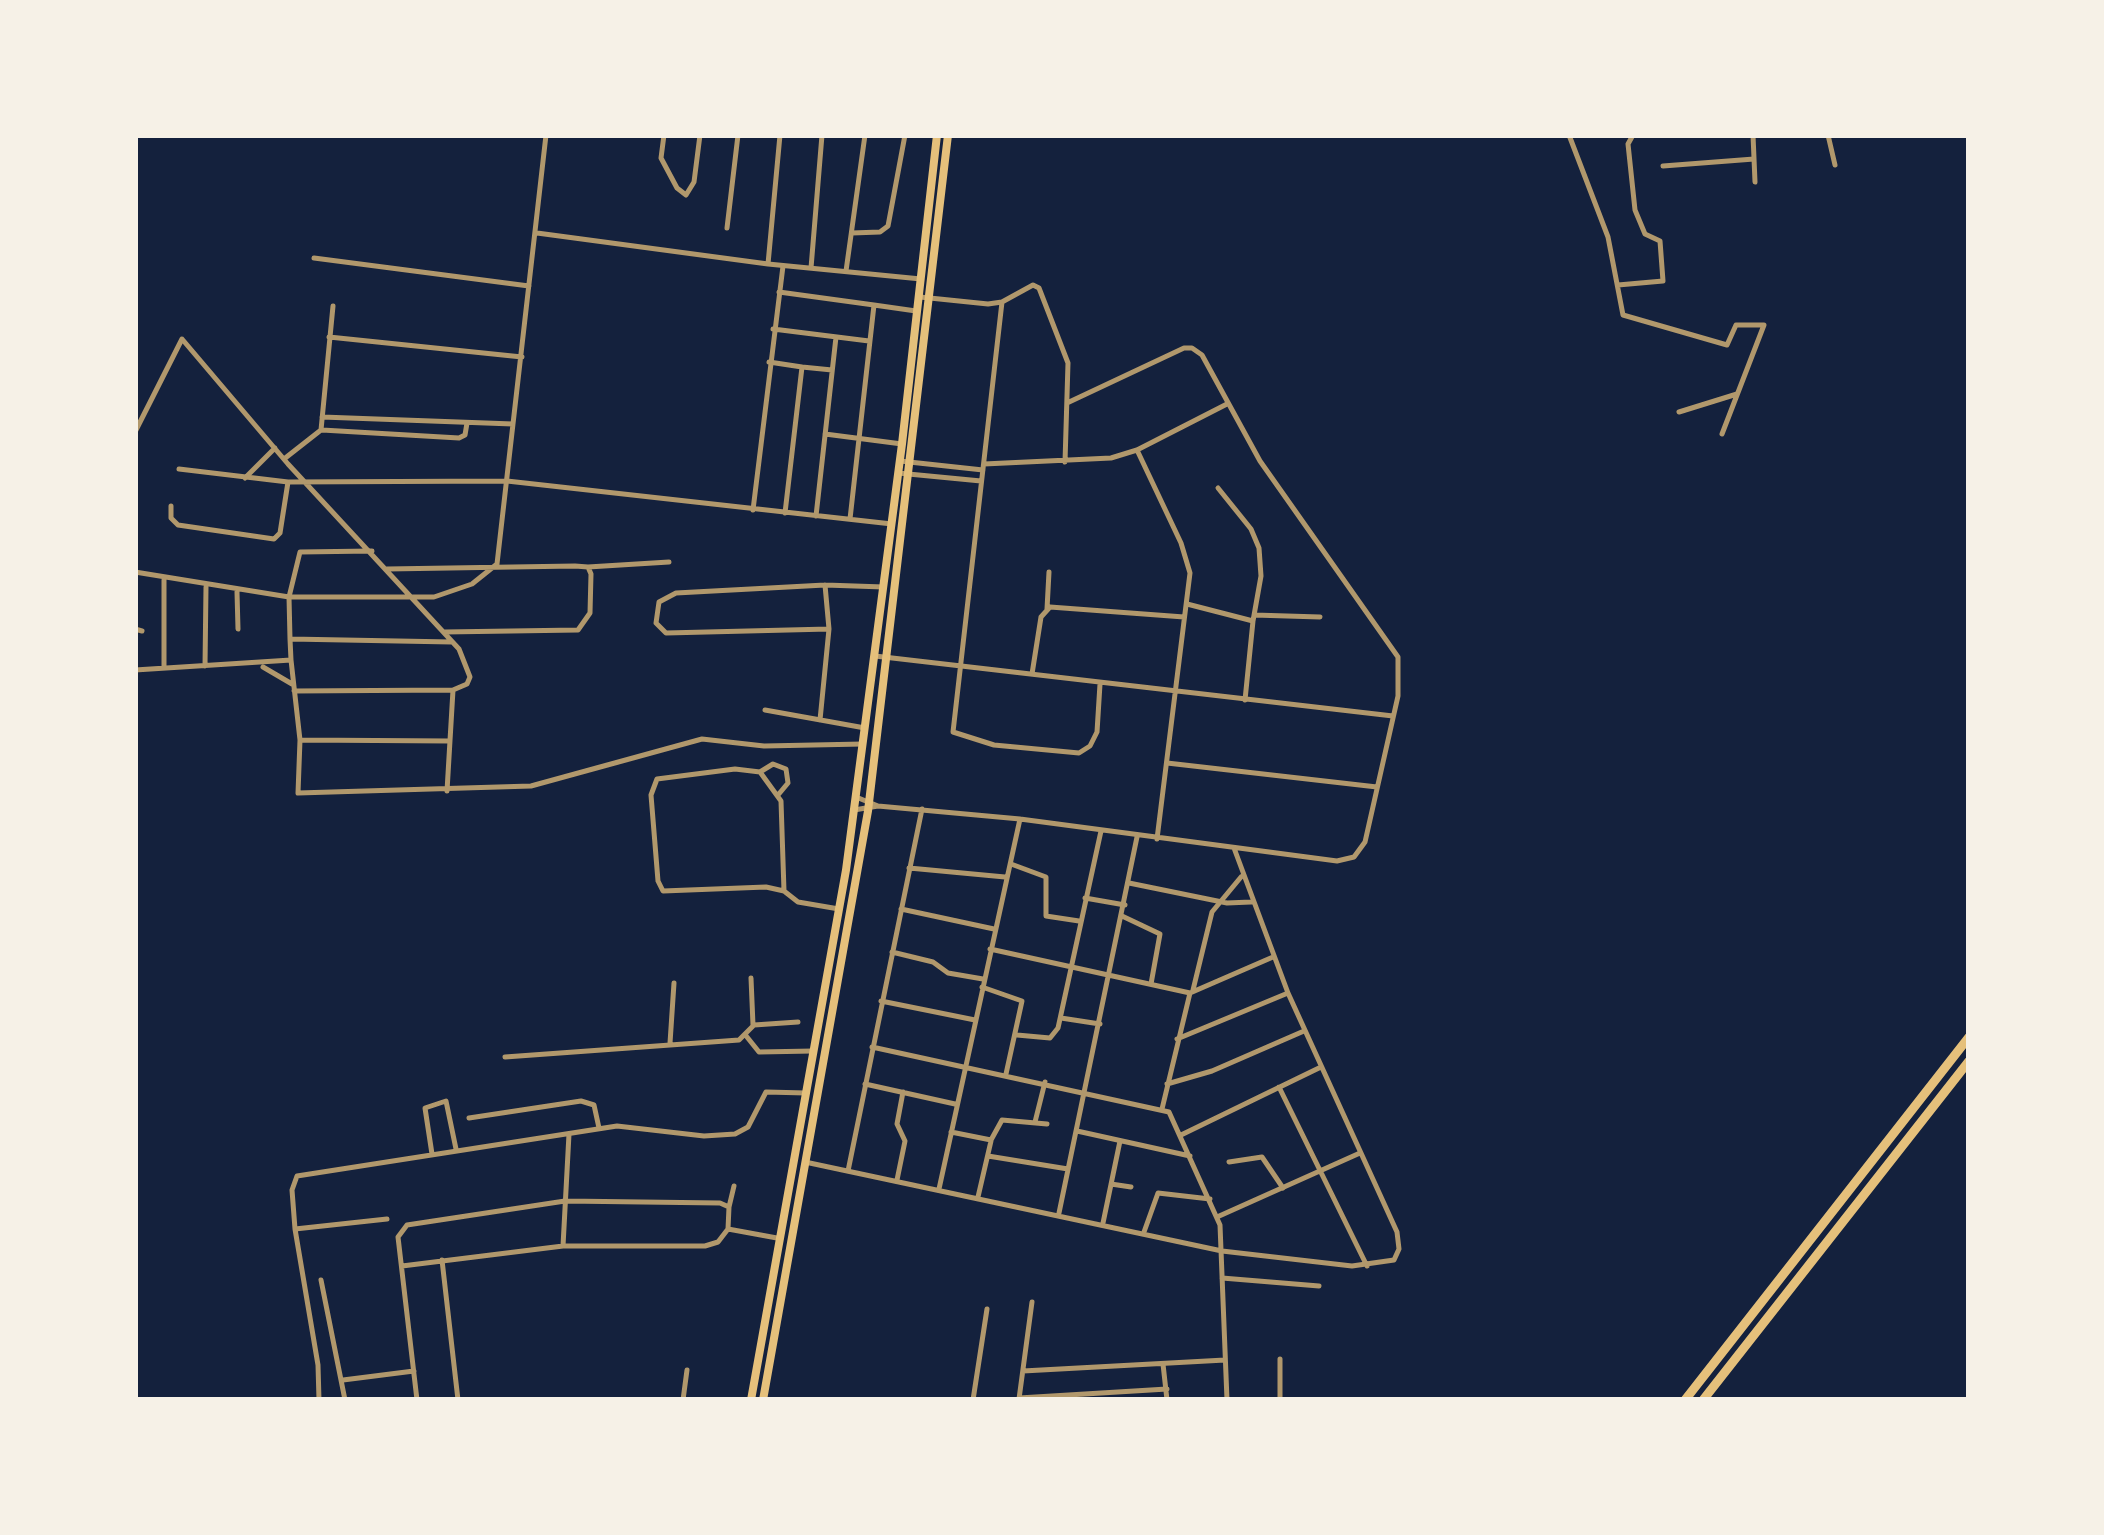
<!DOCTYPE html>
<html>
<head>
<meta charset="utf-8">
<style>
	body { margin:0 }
	#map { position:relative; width:2104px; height:1535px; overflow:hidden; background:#14213d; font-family:"Asap Condensed",sans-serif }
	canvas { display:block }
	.frame { position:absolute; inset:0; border:138px solid #f6f1e7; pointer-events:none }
</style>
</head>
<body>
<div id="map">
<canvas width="2104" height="1535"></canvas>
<div class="frame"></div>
</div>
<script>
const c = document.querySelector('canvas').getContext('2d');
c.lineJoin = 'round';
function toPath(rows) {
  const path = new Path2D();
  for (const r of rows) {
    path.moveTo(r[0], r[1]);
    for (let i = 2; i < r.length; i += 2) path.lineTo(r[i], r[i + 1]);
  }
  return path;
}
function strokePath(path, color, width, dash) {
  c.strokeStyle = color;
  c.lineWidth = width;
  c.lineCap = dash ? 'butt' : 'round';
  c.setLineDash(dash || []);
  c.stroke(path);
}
strokePath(toPath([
	[664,135,661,158,677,188,686,195,694,182,700,135],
	[1569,135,1608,237,1623,315,1727,345,1736,325,1764,325,1722,434],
	[1753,135,1755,182],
	[1828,135,1835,165],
	[1663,166,1754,159],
	[727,228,738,135],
	[537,233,768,264,921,279],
	[852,233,880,232,888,226,905,135],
	[314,258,529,286],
	[768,264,780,135],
	[811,268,822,135],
	[846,271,865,135],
	[1618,285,1663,281,1660,241,1645,234,1635,210,1628,144,1633,135],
	[779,292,874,305,850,519],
	[920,297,988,304,1002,302,1033,285,1039,288,1068,363,1065,462],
	[1002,302,953,732,994,745,1079,753,1090,746,1097,732,1100,684],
	[874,305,916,311],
	[773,329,869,341],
	[329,337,522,357],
	[769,362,802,367,785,513],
	[802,367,832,370],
	[1679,412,1737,394],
	[322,417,513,424],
	[322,430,459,438,465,435,467,423],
	[135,432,182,339,288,464,459,649,470,677,467,684,453,690],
	[825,434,902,444],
	[1137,450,1181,543,1190,573,1157,839],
	[284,459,321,430,333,306],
	[900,461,983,470],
	[984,464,1111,458,1137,450,1227,404],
	[179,469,288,482,507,481,892,524],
	[898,473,981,481],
	[245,478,275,448],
	[1218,488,1251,529,1259,548,1261,576,1253,621],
	[171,506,171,518,178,525,274,539,280,533,288,482],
	[753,510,783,266],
	[816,516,836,337],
	[588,567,669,562],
	[387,569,575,566,588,567,591,574,590,613,578,630,444,632],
	[135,572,289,597,434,597,472,584,497,564,546,135],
	[825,585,829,629,666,633,656,623,659,602,676,593,825,585,884,587],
	[237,592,238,629],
	[1187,604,1253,621,1245,700],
	[1047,609,1049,572],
	[1254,615,1320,617],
	[135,629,142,631],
	[290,639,289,597,300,552,372,551],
	[875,656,1393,716],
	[291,660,300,740,298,793,531,786,702,739,764,746,863,744],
	[205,666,206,587],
	[164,667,164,580],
	[263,667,292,684],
	[135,670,291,660,290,639,452,642],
	[1032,674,1041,617,1050,607,1184,617],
	[294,691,453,690,447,791],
	[765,710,865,728],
	[820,720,829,629],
	[300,740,450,741],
	[1167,763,1377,787],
	[760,772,773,764,786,769,788,783,778,795],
	[856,797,878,806],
	[854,810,878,806,1020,819,1337,861,1354,857,1365,842,1398,696,1398,657,1260,461,1202,355,1192,348,1184,348,1067,403],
	[1011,864,1046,877,1046,916,1079,921],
	[909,868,1005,877],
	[1129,883,1227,903,1251,902],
	[784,891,766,887,663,891,658,881,651,795,657,779,735,769,760,772,781,801,784,891,798,902,839,909],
	[1085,898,1125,905],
	[901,909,994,929],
	[1122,916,1160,934,1151,984],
	[990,949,1190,993],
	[892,952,933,962,948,973,983,979],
	[751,978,753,1025],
	[982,987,1022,1001,1006,1074],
	[1193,990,1212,912,1241,877],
	[881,1001,975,1020],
	[1061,1018,1100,1024],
	[1017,1035,1050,1038,1058,1028,1101,831],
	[747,1037,759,1052,813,1051],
	[1177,1039,1288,993],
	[670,1043,674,983],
	[872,1047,1169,1112,1220,1225,1227,1400],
	[505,1057,739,1040,754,1025,798,1022],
	[865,1084,955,1104],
	[1167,1084,1212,1071,1304,1031],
	[1279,1087,1367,1266],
	[1162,1109,1190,993,1273,957],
	[469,1118,581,1101,594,1105,599,1128],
	[1035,1122,1045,1082],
	[1077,1131,1190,1156],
	[951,1132,991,1140,1002,1120,1047,1124],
	[1181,1135,1321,1067],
	[432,1154,425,1108,446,1101,456,1149],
	[988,1156,1068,1169],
	[805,1162,1222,1251,1352,1266,1394,1260,1399,1249,1397,1232,1288,993,1234,848],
	[1229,1162,1262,1157,1283,1188],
	[848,1171,922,809],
	[897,1180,905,1141,897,1124,903,1092],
	[1111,1184,1131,1187],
	[939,1189,1020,819],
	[978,1197,991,1141],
	[729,1207,734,1186],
	[1059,1213,1137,837],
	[1217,1217,1360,1153],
	[1103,1223,1120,1141],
	[295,1229,387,1219],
	[1144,1232,1158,1193,1210,1199],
	[563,1246,569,1134],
	[442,1260,458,1400],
	[402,1266,563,1246,705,1246,718,1242,728,1229],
	[1222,1278,1319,1286],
	[321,1280,345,1400],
	[1163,1364,1167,1400],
	[1023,1371,1225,1360],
	[343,1380,414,1371],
	[1019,1398,1167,1389],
	[1019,1399,1032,1302],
	[319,1400,318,1365,295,1229,292,1190,297,1176,617,1126,704,1136,735,1134,748,1127,766,1092,806,1093],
	[417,1400,398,1237,407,1225,565,1201,720,1203,729,1207,728,1229,777,1238],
	[683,1400,687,1370],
	[973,1400,987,1309],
	[1280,1400,1280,1359]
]), '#b1986c', 5);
strokePath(toPath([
	[751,1400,846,870,902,444,937,135],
	[763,1400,868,811,948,135]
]), '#e5c07b', 8);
strokePath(toPath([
	[1685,1400,1969,1037],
	[1703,1400,1969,1061]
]), '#e5c07b', 9);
</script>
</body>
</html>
